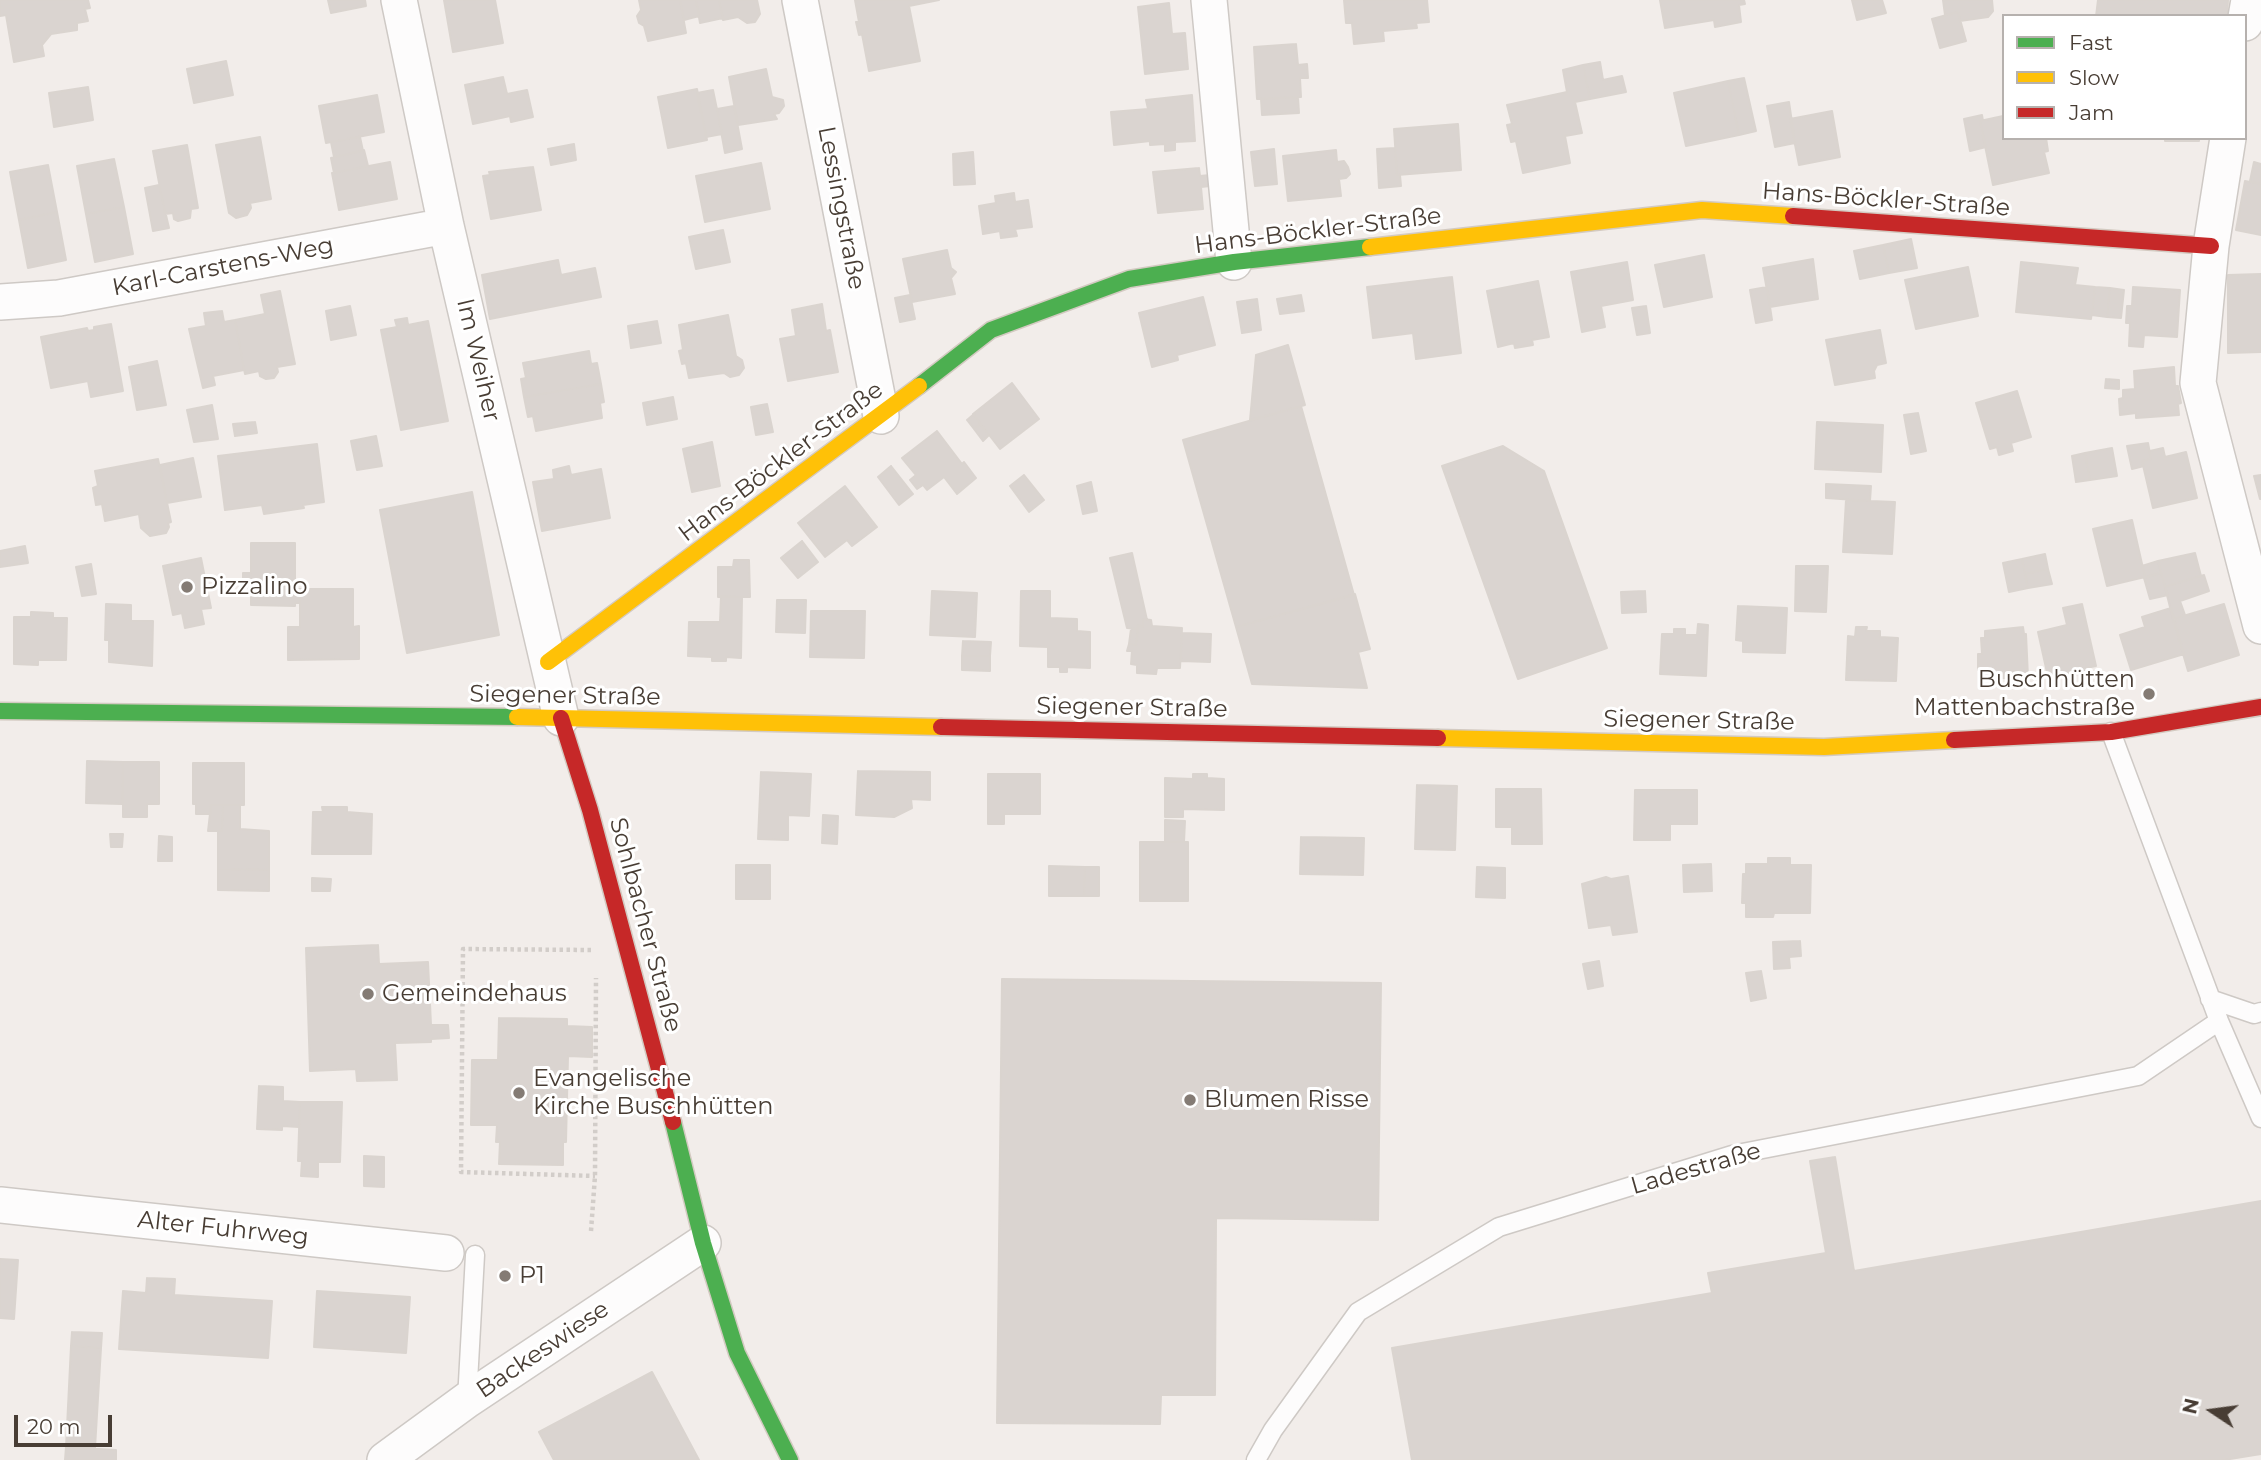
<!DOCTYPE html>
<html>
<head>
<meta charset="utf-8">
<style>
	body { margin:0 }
	#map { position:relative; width:2261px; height:1460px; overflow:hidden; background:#f2edea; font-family:Montserrat,sans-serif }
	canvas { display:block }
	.legend { position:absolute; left:2002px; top:14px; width:245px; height:126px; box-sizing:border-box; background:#fff; border:2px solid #b6b1ae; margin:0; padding:9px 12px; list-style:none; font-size:21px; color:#483d34 }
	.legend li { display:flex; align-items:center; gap:14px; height:35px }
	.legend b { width:35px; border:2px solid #b6b1ae }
	.north { position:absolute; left:2177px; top:1376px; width:70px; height:70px; -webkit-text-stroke:5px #fff; paint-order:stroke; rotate:283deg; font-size:19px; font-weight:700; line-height:28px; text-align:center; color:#483d34 }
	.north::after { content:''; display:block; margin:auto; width:24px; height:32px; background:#483d34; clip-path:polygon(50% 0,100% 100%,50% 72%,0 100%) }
	.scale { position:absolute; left:14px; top:1415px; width:98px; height:32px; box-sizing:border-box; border:4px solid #483d34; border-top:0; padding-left:9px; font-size:21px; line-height:24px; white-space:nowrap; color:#483d34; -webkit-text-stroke:5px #fff; paint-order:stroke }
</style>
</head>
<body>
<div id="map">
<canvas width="2261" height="1460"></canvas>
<ul class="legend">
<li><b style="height:9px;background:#4caf50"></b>Fast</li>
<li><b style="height:9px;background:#ffc107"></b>Slow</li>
<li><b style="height:9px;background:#c62828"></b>Jam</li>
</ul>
<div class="north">N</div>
<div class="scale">20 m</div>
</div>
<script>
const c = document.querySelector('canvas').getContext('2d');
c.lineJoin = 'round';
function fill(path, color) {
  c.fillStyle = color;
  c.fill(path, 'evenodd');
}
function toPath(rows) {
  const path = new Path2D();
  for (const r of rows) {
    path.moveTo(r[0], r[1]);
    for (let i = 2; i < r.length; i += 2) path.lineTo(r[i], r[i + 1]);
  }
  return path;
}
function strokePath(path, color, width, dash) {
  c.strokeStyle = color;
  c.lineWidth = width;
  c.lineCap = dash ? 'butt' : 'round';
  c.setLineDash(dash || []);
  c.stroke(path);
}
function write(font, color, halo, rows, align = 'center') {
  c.font = font + ' Montserrat,sans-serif';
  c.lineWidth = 6;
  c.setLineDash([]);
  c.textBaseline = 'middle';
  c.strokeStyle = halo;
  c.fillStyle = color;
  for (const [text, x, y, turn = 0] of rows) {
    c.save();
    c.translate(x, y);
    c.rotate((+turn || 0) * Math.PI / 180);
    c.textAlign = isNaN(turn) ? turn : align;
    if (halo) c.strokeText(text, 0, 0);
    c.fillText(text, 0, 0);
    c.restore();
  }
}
const building = toPath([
	[0,0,88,0,90,8,85,9,88,21,77,23,77,30,51,34,42,45,44,56,14,62,6,15,0,16,0,0],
	[328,0,365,0,366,6,331,13,328,0],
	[444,0,495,0,503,43,453,52,444,0],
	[639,0,680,0,686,33,648,41,644,26,639,23,637,16,641,10,639,0],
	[680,0,696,0,699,16,684,20,680,0],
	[696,0,719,0,723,18,700,23,696,0],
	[719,0,757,0,760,14,755,22,747,23,738,17,723,20,719,0],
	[855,0,939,0,909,6,920,61,869,71,862,34,859,35,856,22,859,22,855,0],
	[1344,0,1427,0,1429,22,1416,23,1417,28,1383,31,1384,41,1354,44,1352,23,1346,23,1344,0],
	[1660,0,1744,0,1745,4,1739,5,1741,22,1715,27,1714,20,1665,28,1660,0],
	[1852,0,1882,0,1886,13,1857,20,1852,0],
	[1943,0,1992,0,1993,11,1988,17,1960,21,1958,12,1945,15,1943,0],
	[2098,0,2228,0,2227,16,2096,16,2098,0],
	[1169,3,1172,34,1185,33,1188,69,1145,74,1138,7,1169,3],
	[1958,12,1966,41,1940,48,1932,19,1958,12],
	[1296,44,1298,65,1307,64,1308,78,1300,78,1301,97,1257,99,1254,47,1296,44],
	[226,61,233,95,194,103,187,69,226,61],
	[1600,62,1603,80,1622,76,1626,92,1590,99,1583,65,1600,62],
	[1583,65,1590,99,1575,102,1582,133,1565,136,1570,163,1523,173,1516,141,1511,142,1507,125,1512,124,1507,105,1567,92,1563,70,1583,65],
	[766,69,772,97,783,100,784,106,779,113,774,114,777,119,738,125,729,77,766,69],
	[503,77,507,94,527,90,533,117,511,122,510,116,473,124,465,85,503,77],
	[1744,78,1756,131,1739,135,1728,81,1744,78],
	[1728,81,1739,135,1686,146,1674,93,1728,81],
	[88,87,93,120,54,127,49,93,88,87],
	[697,89,707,140,668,148,658,97,697,89],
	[713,90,722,134,706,137,697,93,713,90],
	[377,95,384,132,326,143,319,106,377,95],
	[1192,95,1195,141,1175,142,1175,150,1165,151,1165,144,1150,145,1150,141,1114,145,1111,112,1148,109,1146,100,1192,95],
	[1298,97,1299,113,1262,115,1261,99,1298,97],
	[1789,102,1795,143,1775,147,1767,106,1789,102],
	[734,106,742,149,725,153,717,109,734,106],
	[1832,111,1840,157,1799,165,1790,119,1832,111],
	[1982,115,1983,121,1980,121,1986,147,1970,151,1964,119,1982,115],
	[2003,116,2004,138,2046,138,2048,151,2044,152,2049,173,1993,185,1980,121,2003,116],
	[1458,124,1461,170,1397,175,1394,129,1458,124],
	[260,137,271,199,250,203,251,208,247,215,236,218,229,213,216,145,260,137],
	[360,137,363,151,334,157,331,142,360,137],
	[2165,138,2199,138,2199,141,2165,141,2165,138],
	[574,144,576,160,551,165,548,149,574,144],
	[187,145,198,208,191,209,190,218,178,221,174,219,173,213,165,214,153,151,187,145],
	[1395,148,1397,175,1400,175,1401,186,1379,188,1377,149,1395,148],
	[1274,149,1277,184,1255,186,1251,152,1274,149],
	[364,150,368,166,334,173,331,158,364,150],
	[1336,150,1337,162,1344,161,1348,167,1350,174,1346,178,1339,179,1341,196,1288,201,1283,156,1336,150],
	[973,152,975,184,954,185,953,154,973,152],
	[114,159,124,207,86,214,77,166,114,159],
	[390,162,397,199,339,210,332,173,390,162],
	[2254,162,2261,164,2261,184,2250,181,2254,162],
	[761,163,770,209,705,222,696,176,761,163],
	[48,165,57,212,19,220,10,172,48,165],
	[533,167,541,210,491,219,483,176,490,175,489,172,533,167],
	[1199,168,1200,176,1210,175,1210,186,1201,187,1203,209,1158,213,1153,172,1199,168],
	[2245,181,2261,184,2261,235,2236,230,2245,181],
	[159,185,169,228,153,231,145,188,159,185],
	[1014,193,1015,202,1028,200,1032,227,1015,229,1017,236,1001,238,1000,231,983,234,979,206,996,203,995,196,1014,193],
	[124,207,133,254,95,262,86,214,124,207],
	[57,212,66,260,28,268,19,220,57,212],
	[723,230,730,262,696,269,689,237,723,230],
	[1911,239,1917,268,1889,273,1883,245,1911,239],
	[1883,245,1889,273,1860,279,1854,251,1883,245],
	[947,250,951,268,956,272,951,278,955,294,912,302,903,259,947,250],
	[1704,255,1712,297,1664,307,1655,265,1704,255],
	[1813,259,1818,299,1770,307,1763,268,1813,259],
	[558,260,561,275,595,268,601,297,490,319,482,275,558,260],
	[1627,262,1633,300,1601,306,1605,327,1582,332,1571,272,1627,262],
	[2021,262,2078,268,2075,285,2095,287,2091,319,2016,312,2021,262],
	[1968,267,1978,316,1916,329,1905,280,1968,267],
	[2261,274,2261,352,2228,353,2228,275,2261,274],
	[1452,277,1461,353,1416,359,1413,333,1373,338,1367,287,1452,277],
	[1538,281,1549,337,1532,340,1533,345,1515,348,1514,343,1498,347,1487,291,1538,281],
	[1767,287,1772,320,1756,323,1750,290,1767,287],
	[2095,287,2110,288,2107,317,2092,315,2095,287],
	[2133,287,2180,290,2177,337,2144,335,2143,347,2129,346,2130,323,2126,323,2127,306,2132,306,2133,287],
	[2110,288,2124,290,2121,318,2107,317,2110,288],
	[280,291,295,364,277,367,278,372,274,378,266,379,260,376,259,371,245,374,235,320,265,314,261,295,280,291],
	[910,295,915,319,900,322,895,298,910,295],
	[1301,295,1304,311,1280,314,1277,299,1301,295],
	[1203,297,1215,345,1177,355,1178,360,1152,367,1139,313,1203,297],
	[1257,299,1261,330,1242,333,1237,302,1257,299],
	[822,304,826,331,830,330,838,372,788,381,780,339,796,336,792,310,822,304],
	[350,306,356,335,331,340,326,311,350,306],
	[1646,306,1650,333,1637,335,1632,308,1646,306],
	[222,311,224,322,235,320,244,370,213,376,215,385,203,388,189,329,206,326,204,313,222,311],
	[728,315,736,356,742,360,744,368,739,375,730,377,724,373,689,378,686,363,682,364,679,351,683,350,679,325,728,315],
	[407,318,408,325,428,321,448,421,401,430,381,330,397,327,395,320,407,318],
	[657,321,661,343,631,348,628,326,657,321],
	[111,324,123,391,91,397,88,381,51,388,41,337,87,328,88,331,94,330,94,327,111,324],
	[1880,330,1886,363,1877,365,1874,371,1875,378,1835,385,1826,340,1880,330],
	[1288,345,1305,405,1250,420,1256,355,1288,345],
	[589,351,591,364,597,363,601,384,524,397,521,379,526,378,523,363,589,351],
	[157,361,166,405,137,410,129,367,157,361],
	[2174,367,2175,386,2178,386,2181,403,2178,404,2179,415,2136,418,2136,413,2120,415,2119,399,2123,398,2123,390,2135,389,2134,371,2174,367],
	[2106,379,2119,380,2119,389,2105,388,2106,379],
	[1012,383,1039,419,1000,449,973,414,1012,383],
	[601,384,604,402,600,403,602,418,536,431,533,416,528,417,524,397,601,384],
	[2017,391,2031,437,2011,443,2013,451,1999,455,1997,447,1990,449,1976,403,2017,391],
	[673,397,677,419,647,425,643,403,673,397],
	[767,404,773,432,756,435,751,407,767,404],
	[212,405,218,439,194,442,187,410,212,405],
	[1301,406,1354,595,1236,627,1183,440,1301,406],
	[1918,413,1926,451,1911,454,1904,415,1918,413],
	[974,414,980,424,974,429,967,420,974,414],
	[255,422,257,433,235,436,233,424,255,422],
	[1817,422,1883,425,1881,472,1815,469,1817,422],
	[980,424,989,435,983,441,974,429,980,424],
	[937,431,962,464,964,462,976,478,957,494,944,477,927,490,923,485,917,489,910,480,916,475,902,458,937,431],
	[376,436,382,466,357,470,351,441,376,436],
	[712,442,720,486,692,492,683,449,712,442],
	[2148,443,2151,459,2142,461,2144,466,2132,469,2127,446,2148,443],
	[317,444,324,502,303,505,304,508,264,514,262,505,225,510,218,456,317,444],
	[1503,446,1544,471,1607,648,1518,679,1442,466,1503,446],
	[2112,448,2117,476,2090,480,2085,453,2112,448],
	[2163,448,2165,457,2186,452,2197,498,2153,508,2142,461,2151,459,2150,451,2163,448],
	[2085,453,2090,480,2076,482,2072,456,2085,453],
	[193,458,201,497,167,503,160,465,193,458],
	[158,459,171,522,168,523,169,527,166,533,150,536,141,528,139,514,105,521,102,504,96,505,93,488,98,486,95,471,158,459],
	[569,466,571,475,601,469,610,518,542,531,533,482,554,479,553,470,569,466],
	[891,466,913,494,899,505,878,477,891,466],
	[1024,475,1044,500,1029,512,1010,486,1024,475],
	[2261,475,2261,499,2260,499,2254,476,2261,475],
	[1091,482,1097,511,1083,514,1077,486,1091,482],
	[1826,484,1871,486,1870,501,1826,498,1826,484],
	[845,486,877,527,852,546,847,540,825,557,798,523,845,486],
	[472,492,499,635,407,653,380,510,472,492],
	[1846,500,1895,502,1892,554,1843,552,1846,500],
	[2132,520,2145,577,2107,586,2093,529,2132,520],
	[802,541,818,562,798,578,781,558,802,541],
	[251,543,295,543,295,589,300,589,300,603,295,603,295,606,251,605,251,583,243,583,243,573,251,573,251,543],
	[25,546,28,563,0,567,0,551,25,546],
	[1132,553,1147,620,1143,619,1143,627,1138,625,1138,629,1127,628,1110,558,1132,553],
	[2195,553,2201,576,2165,587,2158,561,2195,553],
	[2045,554,2048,569,2025,574,2022,559,2045,554],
	[201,558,211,608,201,609,204,624,185,628,182,613,173,615,163,566,201,558],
	[2022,559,2028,588,2009,592,2003,563,2022,559],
	[734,560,749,560,750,597,718,597,718,567,733,567,734,560],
	[2158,561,2161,573,2145,577,2142,566,2158,561],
	[91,564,96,594,82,596,76,567,91,564],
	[1796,566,1828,566,1826,612,1795,611,1796,566],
	[2048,569,2052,584,2028,588,2025,574,2048,569],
	[2161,573,2168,595,2150,599,2144,578,2161,573],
	[2204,575,2209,591,2180,601,2185,615,2173,619,2165,587,2204,575],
	[300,589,353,589,353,627,359,626,359,659,288,660,288,627,300,627,300,589],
	[932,591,977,593,975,637,930,635,932,591],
	[1021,591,1050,591,1050,618,1077,619,1077,631,1090,632,1090,668,1067,667,1067,672,1060,672,1060,667,1048,667,1048,647,1020,646,1021,591],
	[1645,591,1646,612,1622,613,1621,592,1645,591],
	[1355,594,1370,649,1358,652,1367,688,1252,684,1236,627,1355,594],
	[721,596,742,597,741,658,726,657,726,661,712,661,712,657,688,656,689,622,720,622,721,596],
	[777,600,806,600,805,633,776,632,777,600],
	[106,604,131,605,131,621,153,621,152,666,109,662,109,640,105,640,106,604],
	[2082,604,2096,666,2086,668,2086,672,2066,677,2065,673,2048,677,2038,632,2067,625,2063,608,2082,604],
	[2224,604,2239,655,2188,671,2173,619,2224,604],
	[1738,606,1787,608,1785,653,1743,652,1743,641,1736,640,1738,606],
	[2171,608,2184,654,2131,670,2120,635,2145,627,2142,617,2171,608],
	[811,611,865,611,864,658,810,657,811,611],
	[31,612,53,613,53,618,67,618,66,660,38,660,38,665,14,664,14,617,31,617,31,612],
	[1143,619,1151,620,1152,626,1182,628,1180,668,1157,668,1156,674,1137,673,1137,665,1131,664,1132,651,1127,651,1129,644,1136,645,1138,625,1143,627,1143,619],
	[1698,624,1708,625,1706,676,1660,674,1662,634,1674,634,1674,629,1685,629,1685,635,1697,635,1698,624],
	[1856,627,1867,627,1866,631,1880,631,1880,637,1898,638,1896,681,1846,680,1848,636,1855,637,1856,627],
	[2023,627,2024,634,2026,634,2028,677,1984,679,1984,670,1978,670,1978,654,1982,654,1981,638,1985,638,1985,631,2023,627],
	[1131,629,1138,629,1136,645,1129,644,1131,629],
	[1182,633,1211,634,1210,662,1181,661,1182,633],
	[963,641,991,642,990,656,962,656,963,641],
	[962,656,990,656,990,671,962,670,962,656],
	[87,761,123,762,122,804,86,803,87,761],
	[123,762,159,762,159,804,147,804,147,817,123,817,123,762],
	[193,763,244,763,244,805,211,805,211,814,196,814,196,804,193,804,193,763],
	[858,771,930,772,930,800,911,799,912,808,894,817,856,815,858,771],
	[761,772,811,774,809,816,788,815,788,840,758,839,761,772],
	[988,774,1040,774,1040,814,1004,814,1004,824,988,824,988,774],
	[1193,774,1207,774,1207,778,1224,779,1224,810,1183,809,1183,817,1165,817,1165,778,1193,779,1193,774],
	[1417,785,1457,786,1455,850,1415,849,1417,785],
	[1496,789,1541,789,1542,844,1512,844,1512,827,1496,827,1496,789],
	[1635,790,1697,790,1697,824,1670,824,1670,840,1634,840,1635,790],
	[211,805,223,805,222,831,208,831,211,805],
	[223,805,240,805,240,829,269,831,269,870,218,869,218,831,222,831,223,805],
	[322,807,347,807,347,812,372,814,371,854,312,854,313,812,323,812,322,807],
	[823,815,838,816,837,844,822,843,823,815],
	[1165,820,1185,821,1184,842,1165,842,1165,820],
	[110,834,123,834,122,847,111,847,110,834],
	[159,836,172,837,172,861,158,861,159,836],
	[1301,837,1364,838,1363,875,1300,874,1301,837],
	[1140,842,1188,842,1188,901,1140,901,1140,842],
	[1768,858,1790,858,1790,865,1811,865,1810,913,1774,913,1773,917,1746,917,1746,903,1742,903,1743,874,1746,874,1746,864,1768,864,1768,858],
	[1711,864,1712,891,1684,892,1683,865,1711,864],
	[736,865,770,865,770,899,736,899,736,865],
	[1049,866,1085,867,1084,896,1049,896,1049,866],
	[1085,867,1099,867,1099,896,1084,896,1085,867],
	[1477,867,1505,868,1505,898,1476,897,1477,867],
	[218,869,269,870,269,891,218,890,218,869],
	[1628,876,1637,932,1613,935,1611,925,1589,928,1582,884,1606,877,1611,879,1628,876],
	[312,878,331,879,330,891,312,891,312,878],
	[1800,941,1801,956,1789,957,1790,968,1774,969,1773,942,1800,941],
	[378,945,379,964,428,962,431,1025,448,1025,449,1038,431,1039,431,1042,395,1043,397,1080,357,1081,356,1069,310,1071,306,948,378,945],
	[1599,961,1603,986,1588,989,1583,964,1599,961],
	[1761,971,1766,998,1751,1001,1746,973,1761,971],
	[1002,979,1381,983,1378,1220,1216,1218,1215,1395,1161,1395,1160,1424,997,1423,1002,979],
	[499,1018,567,1019,567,1026,592,1027,592,1057,568,1056,566,1142,563,1142,563,1165,499,1164,500,1142,496,1142,497,1125,471,1125,472,1060,498,1060,499,1018],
	[259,1086,283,1087,283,1101,300,1102,299,1127,282,1126,282,1130,257,1129,259,1086],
	[300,1102,342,1102,340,1162,318,1162,318,1177,301,1176,302,1161,298,1161,300,1102],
	[364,1156,384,1157,384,1187,364,1186,364,1156],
	[1835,1157,1854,1271,2261,1201,2261,1454,2224,1460,1412,1460,1392,1348,1712,1293,1708,1273,1826,1253,1810,1161,1835,1157],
	[0,1259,18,1260,14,1319,0,1318,0,1259],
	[147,1278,175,1279,174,1295,272,1301,268,1358,119,1349,123,1291,146,1293,147,1278],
	[317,1291,410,1297,406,1353,314,1347,317,1291],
	[72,1332,102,1333,101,1348,71,1346,72,1332],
	[71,1346,101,1348,95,1448,66,1447,71,1346],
	[652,1372,699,1460,554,1460,539,1432,652,1372],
	[66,1447,116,1450,116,1460,65,1460,66,1447]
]);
fill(building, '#dad4d0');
strokePath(building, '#dad4cf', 2);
const lane = toPath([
	[2111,732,2219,1021,2261,1118],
	[2210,999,2254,1014,2261,1012],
	[467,1400,475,1255],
	[1256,1460,1273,1430,1358,1312,1499,1227,1732,1155,2138,1076,2219,1021]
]);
const street = toPath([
	[399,0,446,226,561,718],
	[800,0,881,416],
	[1209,0,1234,262],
	[2245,23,2249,0],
	[2228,138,2211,246,2198,383,2261,626],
	[0,302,59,298,446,226],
	[0,1205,446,1253],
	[385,1460,467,1400,703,1243]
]);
const fast = toPath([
	[919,386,991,330,1129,279,1234,262,1370,247],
	[0,711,517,717],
	[673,1122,703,1243,737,1353,790,1460]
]);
const slow = toPath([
	[1370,247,1702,210,1793,216],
	[548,662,919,386],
	[517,717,941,727],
	[1438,738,1824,747,1954,740]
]);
const jam = toPath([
	[1793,216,2211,246],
	[561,718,590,810,673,1122],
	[941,727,1438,738],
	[1954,740,2111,732,2261,707]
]);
strokePath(lane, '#cec9c5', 21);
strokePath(street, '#cec9c5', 38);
strokePath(fast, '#d3cac1', 19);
strokePath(slow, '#d3cac1', 19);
strokePath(jam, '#d3cac1', 19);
strokePath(toPath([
	[591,950,463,949,461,1172,595,1176],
	[591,1231,595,1176,596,978]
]), '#d2cdc9', 4.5, [3.5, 3.5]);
strokePath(lane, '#fdfcfc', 18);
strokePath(street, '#fdfcfc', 35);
strokePath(fast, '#4caf50', 16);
strokePath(slow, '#ffc107', 16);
strokePath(jam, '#c62828', 16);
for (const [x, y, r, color] of [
	[187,587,7,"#847b74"],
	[2149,694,7,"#847b74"],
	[368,994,7,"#847b74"],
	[519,1093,7,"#847b74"],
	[1190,1100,7,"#847b74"],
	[505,1276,7,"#847b74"]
]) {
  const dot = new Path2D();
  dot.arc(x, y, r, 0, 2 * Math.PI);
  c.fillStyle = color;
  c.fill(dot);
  strokePath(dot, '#fff', 2.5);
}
write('24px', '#483d34', '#fff', [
	["Hans-Böckler-Straße",1886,200,4],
	["Lessingstraße",841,208,79],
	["Hans-Böckler-Straße",1318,231,-7],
	["Karl-Carstens-Weg",223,267,-11],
	["Im Weiher",478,360,77],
	["Hans-Böckler-Straße",781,462,-37],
	["Siegener Straße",565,696,1],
	["Siegener Straße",1132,708,1],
	["Siegener Straße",1699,721,1],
	["Sohlbacher Straße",645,925,75],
	["Ladestraße",1696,1169,-16],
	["Alter Fuhrweg",223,1229,6],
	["Backeswiese",543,1350,-34]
]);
write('24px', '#483d34', '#fff', [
	["Pizzalino",201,587],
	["Buschhütten",2135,680,"right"],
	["Mattenbachstraße",2135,708,"right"],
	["Gemeindehaus",382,994],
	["Evangelische",533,1079],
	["Kirche Buschhütten",533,1107],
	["Blumen Risse",1204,1100],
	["P1",519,1276]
], 'left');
</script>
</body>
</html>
